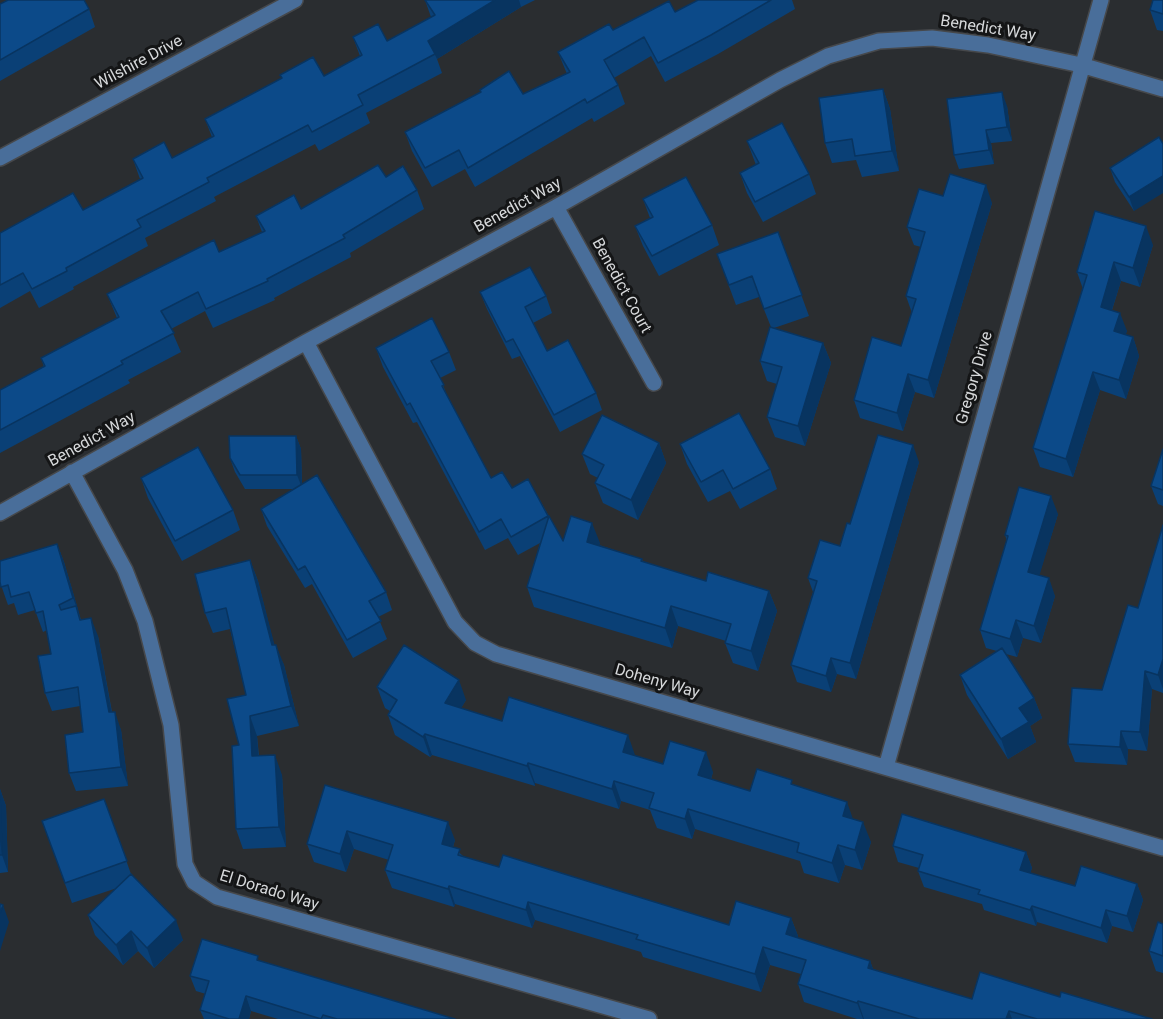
<!DOCTYPE html>
<html>
<head>
<meta charset="utf-8">
<style>
	body { margin:0 }
	canvas { display:block; background:#2a2d30 }
</style>
</head>
<body>
<canvas width="1163" height="1019"></canvas>
<script>
const c = document.querySelector('canvas').getContext('2d');
c.lineJoin = 'round';
function toPath(rows) {
  const path = new Path2D();
  for (const r of rows) {
    path.moveTo(r[0], r[1]);
    for (let i = 2; i < r.length; i += 2) path.lineTo(r[i], r[i + 1]);
  }
  return path;
}
function strokePath(path, color, width, dash) {
  c.strokeStyle = color;
  c.lineWidth = width;
  c.lineCap = dash ? 'butt' : 'round';
  c.setLineDash(dash || []);
  c.stroke(path);
}
function fill(path, color) {
  c.fillStyle = color;
  c.fill(path, 'evenodd');
}
function write(font, color, halo, rows, align = 'center') {
  c.font = font + ' Roboto,sans-serif';
  c.lineWidth = 6;
  c.setLineDash([]);
  c.textBaseline = 'middle';
  c.strokeStyle = halo;
  c.fillStyle = color;
  for (const [text, x, y, turn = 0] of rows) {
    c.save();
    c.translate(x, y);
    c.rotate((+turn || 0) * Math.PI / 180);
    c.textAlign = isNaN(turn) ? turn : align;
    if (halo) c.strokeText(text, 0, 0);
    c.fillText(text, 0, 0);
    c.restore();
  }
}
const minor = toPath([
	[0,158,295,0],
	[556,207,654,383],
	[306,342,455,622,475,643,496,654,1163,848],
	[72,472,125,570,145,621,171,725,185,864,194,882,217,897,649,1019],
	[0,513,306,342,556,207,780,80,828,56,879,41,932,38,988,45,1081,65,1163,89],
	[886,767,1101,0]
]);
strokePath(minor, '#46484b', 18);
strokePath(minor, '#496e9a', 15);
fill(toPath([
	[425,0,535,0,521,7,437,59,442,73,366,113,370,123,319,151,315,144,214,197,216,201,145,238,148,246,73,287,74,289,39,308,30,291,0,308,0,233,83,210,140,179,133,159,172,158,212,137,205,119,282,78,280,75,324,76,360,56,353,37,387,41,431,17],
	[698,0,792,0,795,9,718,54,665,82,651,56,614,78,618,85,625,104,594,122,592,118,475,187,465,169,432,187,412,151,405,132,523,94,567,74,558,52,613,30,675,12],
	[1163,0,1163,31,1157,30,1150,10],
	[0,4,89,9,95,27,0,81],
	[883,89,890,109,899,171,862,177,856,160,832,163,825,143],
	[1007,106,1012,141,991,143,994,164,959,169,954,155],
	[747,141,809,174,816,194,763,222,747,193,740,173,756,165],
	[1163,144,1134,211,1115,182,1110,168],
	[386,177,417,190,424,209,350,253,351,257,274,298,275,300,213,328,205,311,171,329,181,352,128,380,130,383,0,453,0,390,44,367,41,358,117,318,107,294,219,252,262,232,256,216,301,209],
	[943,196,992,203,934,398,915,392,903,431,860,418,854,400,901,346,912,313,906,296,921,247,914,245,907,227],
	[643,199,712,225,719,245,659,276,643,246,635,226,650,218],
	[778,232,809,316,774,328,823,343,831,363,805,446,775,437,767,417,777,384,767,381,760,361,771,327,759,297,736,305,717,254],
	[1153,245,1140,287,1121,281,1112,310,1127,331,1125,335,1133,337,1139,356,1126,399,1100,390,1073,477,1040,467,1033,448,1083,289,1077,272],
	[480,292,546,296,552,313,533,323,547,351,596,393,602,410,560,432,520,356,512,359,487,309],
	[376,348,449,352,456,370,440,378,449,400,491,478,512,488,528,479,563,541,600,543,599,545,642,559,643,562,706,581,769,591,777,611,758,671,733,663,725,643,726,641,678,626,672,648,534,607,527,587,540,543,518,555,508,538,485,550,417,422,413,423,383,367],
	[296,436,301,449,302,484,386,592,392,610,378,617,387,639,353,658,312,584,305,588,267,526,261,509,295,489,245,489,235,472,230,458],
	[659,443,666,463,638,520,603,503,595,483,598,478,590,474,582,454],
	[680,444,770,469,777,489,740,509,730,491,708,502,687,464],
	[1163,449,1163,506,1158,504,1151,486],
	[919,462,856,679,837,674,831,692,797,682,791,665,813,592,808,578,840,546,850,524],
	[141,478,233,510,240,530,182,561,148,498],
	[1058,514,1039,575,1055,596,1041,643,1023,638,1017,657,1006,654,1034,698,1042,718,1030,726,1036,742,1008,759,967,695,960,675,997,651,986,648,980,630,1007,541,1005,535],
	[1163,525,1163,693,1152,689,1147,751,1128,749,1127,765,1075,762,1068,744,1102,690,1138,608],
	[57,544,64,562,81,620,98,636,112,712,121,730,128,786,76,791,69,773,83,732,80,706,52,711,45,693,51,654,47,630,43,632,35,610,18,615,14,603,8,605,0,582],
	[250,560,258,581,274,645,284,665,299,726,257,736,259,756,282,775,286,847,243,849,236,829,239,745,246,695,230,629,213,633,205,613],
	[377,687,466,700,461,708,502,721,635,755,635,756,663,764,713,772,711,779,750,791,794,786,853,819,871,842,862,870,845,865,839,883,804,873,800,861,695,829,692,839,657,828,650,810,621,801,619,809,535,783,535,786,432,755,430,757,395,735,388,715,390,711,385,708],
	[325,785,455,840,453,847,463,856,499,867,729,925,791,918,798,936,797,938,870,961,873,969,972,999,1060,997,1152,1019,857,1019,804,1002,798,984,801,974,770,965,761,992,643,957,641,952,535,920,532,928,455,904,454,907,392,888,385,870,389,860,354,849,346,872,314,862,307,844],
	[0,789,6,806,8,872,0,873],
	[104,799,131,874,183,940,154,968,138,951,123,965,95,935,88,915,117,888,72,903,42,821],
	[893,846,1026,852,1032,868,1030,873,1075,886,1137,884,1143,900,1133,932,1112,926,1107,943,1037,922,1036,926,984,910,982,904,924,887,918,871,919,868,898,862],
	[1163,924,1163,973,1156,971,1149,951],
	[260,961,455,1019,278,1019,251,1011,249,1019,204,1019,200,1010,206,994,196,991,190,976]
]), '#0a4076');
fill(toPath([
	[495,0,519,0,521,7,437,59,428,41],
	[883,89,890,109,899,171,892,151],
	[1002,92,1007,106,1012,141,1007,127],
	[986,130,991,143,994,164,989,150],
	[1163,176,1163,193,1134,211,1129,197],
	[986,185,992,203,934,398,928,380],
	[1146,226,1153,245,1140,287,1133,268],
	[1114,262,1121,281,1107,325,1101,307],
	[1120,313,1127,331,1121,350,1114,331],
	[1133,337,1139,356,1126,399,1119,380],
	[823,343,831,363,805,446,798,426],
	[1093,372,1100,390,1073,477,1066,459],
	[908,374,915,392,903,431,897,413],
	[296,436,301,449,302,488,297,475],
	[659,443,666,463,638,520,631,500],
	[913,445,919,462,856,679,850,663],
	[1051,496,1058,514,1035,590,1028,572],
	[592,523,600,543,594,562,587,542],
	[57,544,64,562,80,616,73,598],
	[250,560,258,581,280,666,272,645],
	[1049,578,1055,596,1041,643,1034,626],
	[769,591,777,611,758,671,751,651],
	[671,606,678,626,672,648,665,628],
	[91,618,98,636,115,731,109,712],
	[1016,620,1023,638,1017,657,1010,639],
	[276,645,284,665,299,726,291,706],
	[831,658,837,674,831,692,826,676],
	[1163,659,1163,689,1158,675],
	[1145,671,1152,689,1147,751,1140,732],
	[459,680,466,700,452,723,445,703],
	[1034,698,1042,718,1030,726,1036,742,1008,759,1001,739,1019,708],
	[115,712,121,730,128,786,121,767],
	[250,716,257,736,260,776,252,756],
	[1121,731,1128,749,1127,765,1120,747],
	[425,734,432,755,430,757,423,737],
	[628,735,635,755,630,772,623,752],
	[706,752,713,772,706,795,698,775],
	[275,755,282,775,286,847,279,827],
	[528,763,535,783,535,786,527,766],
	[614,781,621,801,619,809,612,789],
	[0,789,6,806,8,872,2,855],
	[847,802,854,822,843,816],
	[688,809,695,829,692,839,685,819],
	[448,822,455,840,448,862,442,844],
	[863,822,871,842,862,870,855,850],
	[347,831,354,849,346,872,340,854],
	[838,845,845,865,839,883,832,863],
	[1026,852,1032,868,1026,886,1020,870],
	[1137,884,1143,900,1133,932,1127,916],
	[449,886,455,904,454,907,448,889],
	[528,902,535,920,532,928,526,910],
	[3,905,9,922,0,951,0,913],
	[1032,906,1037,922,1036,926,1030,910],
	[1106,910,1112,926,1107,943,1101,928],
	[791,918,798,936,793,952,786,934],
	[176,920,183,940,154,968,147,948],
	[131,931,138,951,123,965,116,945],
	[763,947,770,965,761,992,755,974],
	[870,961,877,979,868,968],
	[246,996,251,1011,249,1019,239,1019],
	[858,1001,864,1019,863,1019,857,1003],
	[1009,1011,1012,1019,1006,1019]
]), '#083460');
const building = toPath([
	[8,0,84,0,89,9,0,60,0,4,8,0],
	[425,0,495,0,428,41,435,54,358,95,363,105,312,132,308,125,207,178,209,182,137,220,141,227,66,268,67,271,32,289,23,273,0,285,0,233,73,193,83,210,143,178,133,159,164,142,172,158,214,136,205,119,282,78,280,75,313,57,324,76,362,55,353,37,378,24,387,41,435,15,425,0],
	[698,0,771,0,711,35,658,63,644,37,604,60,618,85,587,103,585,99,468,168,459,150,425,168,405,132,481,92,480,90,509,71,523,94,570,72,558,52,609,24,613,30,669,1,675,12,698,0],
	[1153,0,1163,0,1163,14,1150,10,1153,0],
	[883,89,892,151,855,156,852,139,825,143,819,98,883,89],
	[1002,92,1007,127,986,130,989,150,954,155,947,99,1002,92],
	[782,123,809,174,755,202,740,173,759,163,747,141,782,123],
	[1159,137,1163,144,1163,176,1129,197,1110,168,1159,137],
	[378,165,386,177,403,166,417,190,343,235,345,238,267,279,268,281,206,309,198,292,161,311,174,333,121,361,123,364,0,430,0,390,45,366,41,358,119,317,107,294,214,240,219,252,265,231,256,216,294,195,301,209,378,165],
	[950,174,986,185,928,380,908,374,897,413,854,400,872,337,901,346,916,299,906,296,925,232,907,227,919,189,943,196,950,174],
	[686,177,712,225,652,256,635,226,653,217,643,199,686,177],
	[1095,211,1146,226,1133,268,1114,262,1101,307,1120,313,1114,331,1133,337,1119,380,1093,372,1066,459,1033,448,1087,275,1077,272,1095,211],
	[778,232,802,295,764,309,752,276,729,285,717,254,778,232],
	[530,267,546,296,525,307,547,351,568,340,596,393,554,415,513,339,506,342,480,292,530,267],
	[432,318,449,352,431,361,444,385,442,386,491,478,502,472,512,488,528,479,548,516,511,537,501,519,479,532,410,403,407,405,376,348,432,318],
	[770,327,823,343,798,426,767,417,782,367,760,361,770,327],
	[739,413,770,469,733,489,723,470,701,482,680,444,739,413],
	[602,415,659,443,631,500,595,483,604,465,582,454,602,415],
	[878,435,913,445,850,663,831,658,826,676,791,665,817,581,808,578,820,540,840,546,847,523,850,524,878,435],
	[229,436,296,436,297,475,240,475,230,458,229,436],
	[198,447,233,510,175,541,141,478,198,447],
	[1163,449,1163,490,1151,486,1163,449],
	[317,475,386,592,369,601,381,621,347,640,305,566,298,570,261,509,317,475],
	[1019,487,1051,496,1028,572,1049,578,1034,626,1016,620,1010,639,980,630,1008,536,1005,535,1019,487],
	[549,516,563,541,571,516,592,523,587,542,642,559,641,561,706,581,708,572,769,591,751,651,725,643,731,624,671,606,665,628,527,587,549,516],
	[1163,525,1163,659,1158,675,1145,671,1140,732,1121,731,1120,747,1068,744,1072,688,1102,690,1128,605,1138,608,1163,525],
	[57,544,73,598,59,605,61,610,76,606,80,620,91,618,109,712,115,712,121,767,69,773,65,735,83,732,78,687,45,693,38,656,51,654,43,611,36,613,29,592,11,597,8,585,1,587,0,582,0,561,57,544],
	[250,560,272,645,276,645,291,706,250,716,252,756,275,755,279,827,236,829,232,746,239,745,227,699,246,695,226,608,205,613,195,574,250,560],
	[404,645,459,680,445,703,502,721,509,697,628,735,623,752,663,764,670,741,706,752,698,775,750,791,757,769,792,780,791,784,847,802,843,816,863,822,855,850,838,845,832,863,797,852,799,843,688,809,685,819,649,808,654,793,614,781,612,789,528,763,527,766,425,734,423,737,388,715,397,700,377,687,404,645],
	[1002,648,1034,698,1019,708,1029,722,1001,739,960,675,1002,648],
	[325,785,448,822,442,844,460,849,458,855,499,867,503,855,729,925,736,901,791,918,786,934,870,961,868,968,972,999,980,972,1060,997,1061,992,1152,1019,1037,1019,1009,1011,1006,1019,919,1019,858,1001,857,1003,798,984,806,960,763,947,755,974,636,939,638,935,528,902,526,910,449,886,448,889,385,870,393,845,347,831,340,854,307,844,325,785],
	[0,796,2,855,0,855,0,796],
	[104,799,127,861,65,883,42,821,104,799],
	[902,814,1026,852,1020,870,1075,886,1081,866,1137,884,1127,916,1106,910,1101,928,1032,906,1030,910,978,894,980,890,918,871,923,855,893,846,902,814],
	[131,874,176,920,147,948,131,931,116,945,88,915,131,874],
	[0,904,3,905,0,913,0,904],
	[1158,922,1163,924,1163,956,1149,951,1158,922],
	[202,939,258,956,257,960,455,1019,337,1019,323,1015,321,1019,246,996,239,1019,229,1019,200,1010,209,981,190,976,202,939]
]);
fill(building, '#0c4a89');
strokePath(building, '#083460', 1.5);
write('16px', '#d6d8da', '#141516', [
	["Benedict Way",988,29,9],
	["Wilshire Drive",139,63,-28],
	["Benedict Way",518,206,-29],
	["Benedict Court",621,286,61],
	["Gregory Drive",975,378,-74],
	["Benedict Way",92,440,-29],
	["Doheny Way",657,682,16],
	["El Dorado Way",269,891,17]
]);
</script>
</body>
</html>
